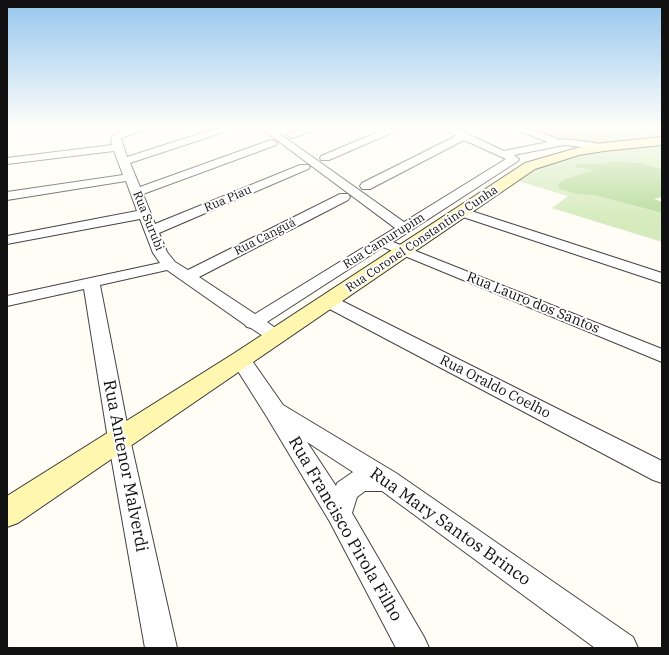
<!DOCTYPE html>
<html>
<head>
<meta charset="utf-8">
<style>
	body { margin:0 }
	#map { position:relative; width:669px; height:655px; overflow:hidden; background:#fffdf5; font-family:"IBM Plex Serif",serif }
	canvas { display:block }
	.frame { position:absolute; inset:0; border:8px solid #111; pointer-events:none }
</style>
</head>
<body>
<div id="map">
<canvas width="669" height="655"></canvas>
<div class="frame"></div>
</div>
<script>
const c = document.querySelector('canvas').getContext('2d');
c.lineJoin = 'round';
function fill(path, color) {
  c.fillStyle = color;
  c.fill(path, 'evenodd');
}
function toPath(rows) {
  const path = new Path2D();
  for (const r of rows) {
    path.moveTo(r[0], r[1]);
    for (let i = 2; i < r.length; i += 2) path.lineTo(r[i], r[i + 1]);
  }
  return path;
}
function strokePath(path, color, width, dash) {
  c.strokeStyle = color;
  c.lineWidth = width;
  c.lineCap = dash ? 'butt' : 'round';
  c.setLineDash(dash || []);
  c.stroke(path);
}
function write(font, color, halo, rows, align = 'center') {
  c.font = font + ' "IBM Plex Serif",serif';
  c.lineWidth = 4;
  c.setLineDash([]);
  c.textBaseline = 'middle';
  c.strokeStyle = halo;
  c.fillStyle = color;
  for (const [text, x, y, turn = 0] of rows) {
    c.save();
    c.translate(x, y);
    c.rotate((+turn || 0) * Math.PI / 180);
    c.textAlign = isNaN(turn) ? turn : align;
    if (halo) c.strokeText(text, 0, 0);
    c.fillText(text, 0, 0);
    c.restore();
  }
}
fill(toPath([
	[568,129,662,129,662,138,597,143,553,138,544,134],
	[662,143,662,169,641,163,612,161,602,164,576,164,579,168,596,170,565,179,578,194,598,196,662,213,662,242,552,208,568,196,511,179,538,165,573,155,612,148]
]), '#d5ebbd');
fill(toPath([
	[612,161,641,163,662,169,662,197,654,199,662,202,662,213,598,196,578,194,560,189,558,185,565,179,595,170,575,167,576,164,602,164]
]), '#b9dc9c');
fill(toPath([
	[595,129,662,129,662,131,624,140]
]), '#e6f2cf');
const street = toPath([
	[128,129,143,129,141,131,121,138,127,157,214,129,229,129,227,131,130,163,140,187,268,141,272,140,277,143,276,145,143,194,155,224,300,165,308,165,310,167,308,169,159,233,167,252,175,262,188,270,340,194,348,194,350,197,348,200,199,277,255,314,395,228,262,129,273,129,404,222,506,159,464,140,370,189,362,189,360,186,362,183,456,136,444,129,457,129,504,151,548,142,519,131,517,129,531,129,560,140,564,139,610,145,611,147,606,150,564,145,514,155,519,159,518,161,393,242,662,349,662,362,383,247,267,322,281,332,284,336,281,340,275,342,269,340,251,328,247,327,244,324,167,270,100,285,130,439,177,648,145,648,108,439,84,289,7,306,7,296,160,263,153,253,140,219,7,244,7,236,137,211,126,181,7,200,7,192,123,175,114,151,7,164,7,158,112,145,111,138,116,133,128,129],
	[300,129,314,129,312,131,292,138,287,135,289,133,300,129],
	[385,129,398,129,396,131,329,160,321,160,320,158,321,156,385,129],
	[462,208,662,273,662,283,457,215,455,212,457,209,462,208],
	[328,296,334,297,662,461,662,483,653,480,322,305,320,301,322,297,328,296],
	[241,353,248,355,283,405,396,473,633,637,638,648,595,648,382,491,365,491,357,497,352,513,424,637,429,648,396,648,330,522,267,417,231,360,234,355,241,353],
	[307,442,353,472,337,483,336,486,307,442]
]);
const secondary = toPath([
	[662,137,662,145,604,151,579,155,535,169,18,523,7,527,7,496,233,354,525,163,577,148,604,143,662,137]
]);
strokePath(street, '#444', 2);
strokePath(secondary, '#333', 2);
fill(street, '#fff');
fill(secondary, '#fff6b0');
const sky = c.createLinearGradient(0, 0, 0, 221);
sky.addColorStop(0, '#95c6ee');
sky.addColorStop(0.58, '#fffefa');
sky.addColorStop(1, '#fffefa00');
c.fillStyle = sky;
c.fillRect(0, 0, 669, 221);
write('12px', '#111', '#fff', [
	["Rua Piau",228,199,-23],
	["Rua Surubi",148,221,68],
	["Rua Canguá",265,237,-27],
	["Rua Coronel Constantino Cunha",422,239,-34],
	["Rua Camurupim",384,241,-32]
]);
write('14px', '#111', '#fff', [
	["Rua Lauro dos Santos",533,303,22],
	["Rua Oraldo Coelho",495,387,27]
]);
write('17px', '#111', '#fff', [
	["Rua Antenor Malverdi",125,466,79],
	["Rua Mary Santos Brinco",450,527,35],
	["Rua Francisco Pirola Filho",345,529,60]
]);
</script>
</body>
</html>
